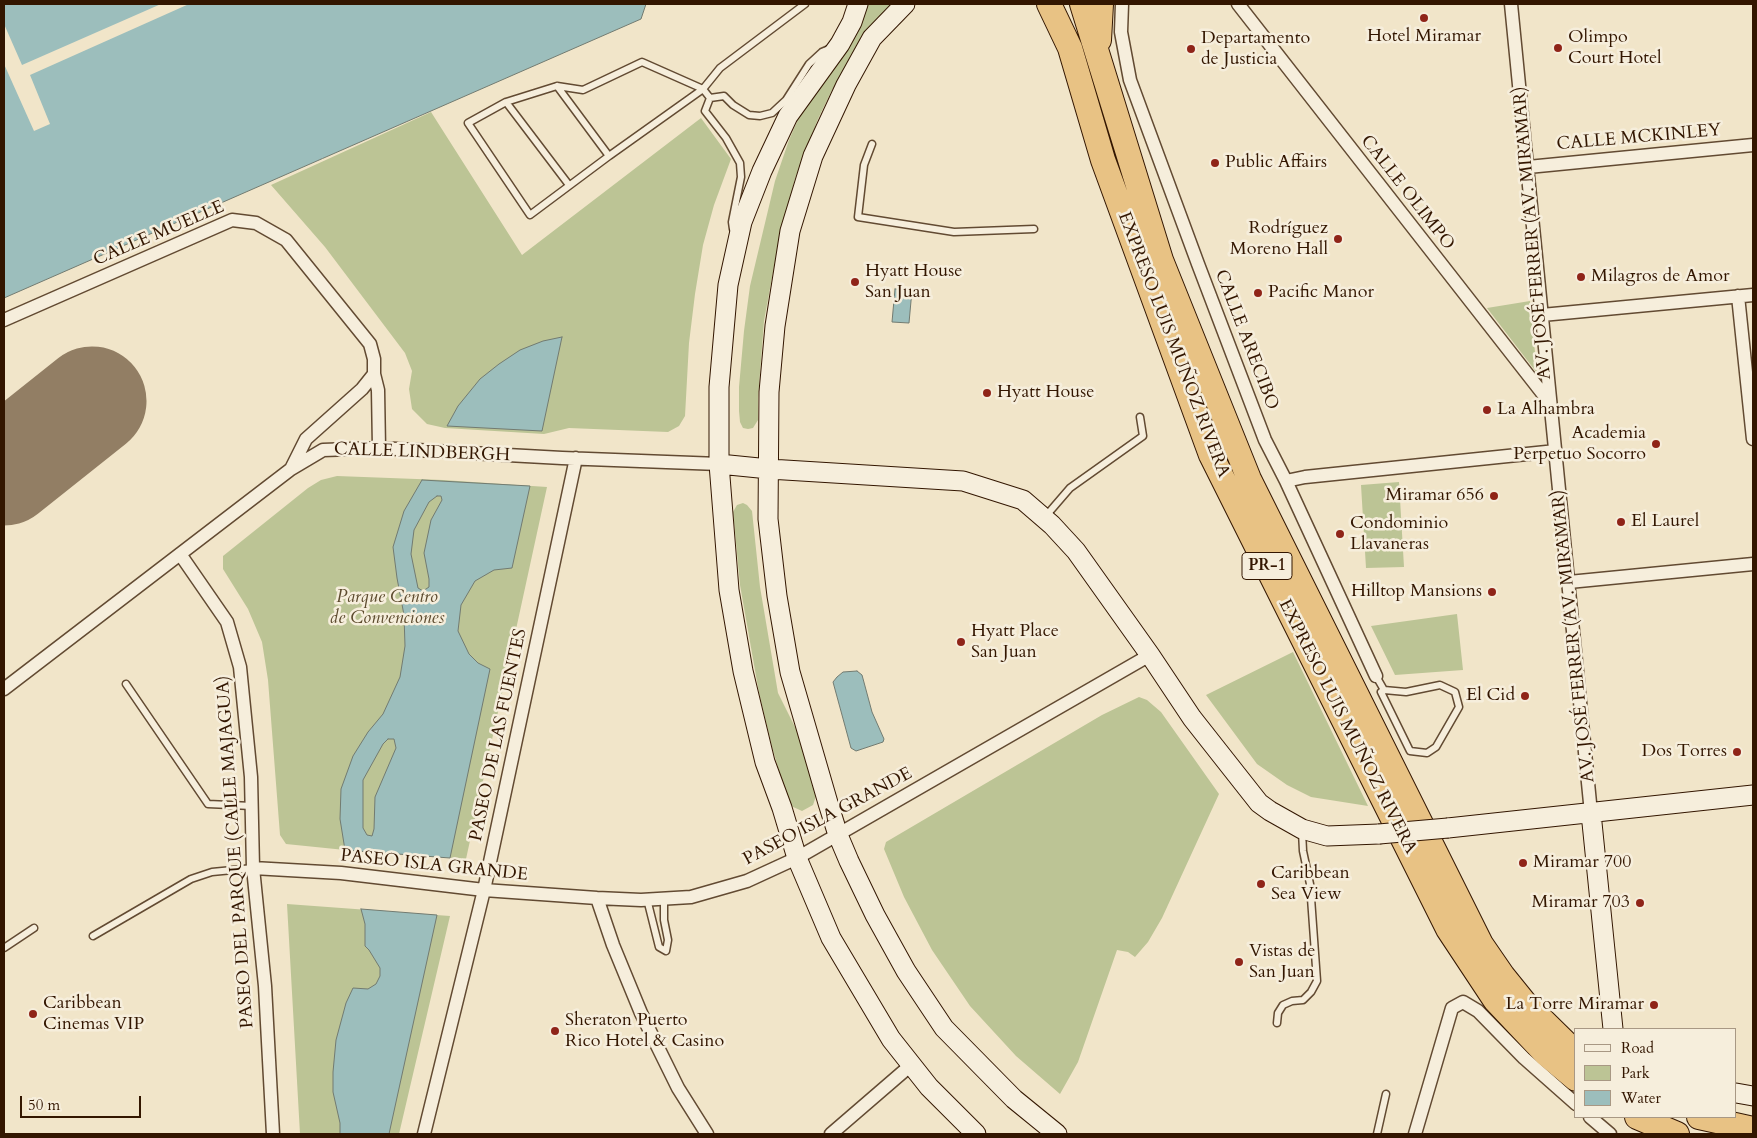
<!DOCTYPE html>
<html>
<head>
<meta charset="utf-8">
<style>
	body { margin:0 }
	#map { position:relative; width:1757px; height:1138px; overflow:hidden; background:#f1e5c9; font-family:Cardo,serif }
	canvas { display:block }
	.frame { position:absolute; inset:0; border:5px solid #331600; pointer-events:none }
	.legend { position:absolute; left:1574px; top:1028px; width:162px; height:90px; box-sizing:border-box; background:#f6eedc; border:1px solid #a89884; margin:0; padding:6px 9px; list-style:none; font-size:15px; color:#331600 }
	.legend li { display:flex; align-items:center; gap:10px; height:25px }
	.legend b { width:25px; border:1px solid #a89884 }
	.scale { position:absolute; left:20px; top:1096px; width:121px; height:22px; box-sizing:border-box; border:2px solid #331600; border-top:0; padding-left:6px; font-size:15px; line-height:18px; white-space:nowrap; color:#331600; -webkit-text-stroke:4px #f6eedc; paint-order:stroke }
</style>
</head>
<body>
<div id="map">
<canvas width="1757" height="1138"></canvas>
<div class="frame"></div>
<ul class="legend">
<li><b style="height:6px;background:#f6eedc"></b>Road</li>
<li><b style="height:14px;background:#bcc495"></b>Park</li>
<li><b style="height:14px;background:#9cbebc"></b>Water</li>
</ul>
<div class="scale">50 m</div>
</div>
<script>
const c = document.querySelector('canvas').getContext('2d');
c.lineJoin = 'round';
function fill(path, color) {
  c.fillStyle = color;
  c.fill(path, 'evenodd');
}
function toPath(rows) {
  const path = new Path2D();
  for (const r of rows) {
    path.moveTo(r[0], r[1]);
    for (let i = 2; i < r.length; i += 2) path.lineTo(r[i], r[i + 1]);
  }
  return path;
}
function strokePath(path, color, width, dash) {
  c.strokeStyle = color;
  c.lineWidth = width;
  c.lineCap = dash ? 'butt' : 'round';
  c.setLineDash(dash || []);
  c.stroke(path);
}
function write(font, color, halo, rows, align = 'center') {
  c.font = font + ' Cardo,serif';
  c.lineWidth = 5;
  c.setLineDash([]);
  c.textBaseline = 'middle';
  c.strokeStyle = halo;
  c.fillStyle = color;
  for (const [text, x, y, turn = 0] of rows) {
    c.save();
    c.translate(x, y);
    c.rotate((+turn || 0) * Math.PI / 180);
    c.textAlign = isNaN(turn) ? turn : align;
    if (halo) c.strokeText(text, 0, 0);
    c.fillText(text, 0, 0);
    c.restore();
  }
}
fill(toPath([
	[867,4,891,4,867,30,831,92,818,119,795,179,778,245,764,321,758,399,758,420,753,428,748,429,743,428,740,422,739,411,739,387,744,331,750,286,775,181,789,140,800,115],
	[431,112,522,255,701,118,731,159,714,205,703,245,695,294,689,343,685,416,679,426,668,432,569,428,544,434,445,428,427,424,412,409,409,389,412,371,405,353,325,247,271,185],
	[1530,301,1537,373,1487,308],
	[337,476,443,480,547,487,466,859,345,850,286,844,280,835,268,680,262,642,248,609,223,569,223,556,308,488,321,480],
	[1399,482,1404,567,1366,568,1361,485],
	[743,503,747,505,752,511,760,587,778,693,797,731,816,796,813,805,802,811,791,806,788,802,772,747,759,693,740,585,735,532,733,512,737,505],
	[1457,614,1463,670,1395,675,1371,626],
	[1293,652,1368,806,1311,797,1287,785,1257,764,1206,695],
	[1139,697,1147,700,1161,712,1219,794,1162,918,1148,942,1135,957,1128,952,1117,950,1078,1062,1060,1094,1016,1056,970,1006,932,950,904,897,884,849,886,842,1102,715],
	[287,904,450,916,399,1134,300,1134]
]), '#bcc495');
const water = toPath([
	[4,4,646,4,641,19,4,298,4,4],
	[895,289,912,290,909,323,892,322,895,289],
	[562,337,542,431,447,426,458,406,480,379,499,364,520,350,543,341,562,337],
	[422,480,530,486,512,568,494,570,475,581,461,605,458,631,469,654,478,663,490,669,450,858,345,850,340,819,341,789,353,756,368,732,383,714,400,677,405,646,404,615,397,578,393,547,404,511,422,480],
	[437,496,441,496,442,500,431,520,424,553,429,579,429,587,423,591,418,588,411,554,414,530,429,502,437,496],
	[388,739,394,739,396,748,375,797,374,829,372,836,367,835,363,828,363,780,383,744,388,739],
	[857,671,862,675,872,712,884,739,883,742,856,751,851,748,833,682,837,677,843,672,857,671],
	[361,909,437,915,389,1134,340,1134,340,1123,333,1092,333,1072,336,1040,346,1003,353,988,368,989,376,984,380,976,380,968,369,950,365,946,365,924,361,909]
]);
fill(water, '#9cbebc');
strokePath(water, '#727b71', 1);
fill(toPath([
	[161,4,189,4,30,75,50,124,34,131,4,64,4,24,22,65]
]), '#f1e5c9');
strokePath(toPath([
	[4,471,92,401]
]), '#927e64', 109);
const lane = toPath([
	[557,86,609,156],
	[710,98,724,96,733,105,749,115,760,116,772,113,786,100,809,64,822,52,829,49],
	[710,98,705,111,726,138,740,163,741,177,732,222,733,229],
	[506,102,557,86,583,90,642,62,703,89,710,98],
	[872,144,864,165,858,217,954,232,1034,229],
	[569,185,506,102,468,123,530,215,609,156,703,89,720,68,805,4],
	[1045,517,1070,488,1143,436,1140,417],
	[1376,676,1384,690,1406,692,1440,685,1455,692,1459,707,1436,747,1427,753,1410,751,1381,692,1384,690],
	[126,684,208,804,252,806],
	[647,899,659,947,666,951,668,940,664,920,664,898],
	[93,936,191,879,212,872,253,868],
	[4,948,34,928],
	[1277,1023,1278,1013,1283,1005,1292,1001,1303,1000,1311,992,1317,981,1310,884,1303,851,1302,831],
	[1377,1134,1386,1094]
]);
const street = toPath([
	[1122,4,1121,32,1130,80,1198,264,1265,440,1286,481,1376,676],
	[1238,4,1550,403],
	[1511,4,1591,813],
	[1528,167,1753,145],
	[1738,296,1753,439],
	[1542,315,1753,295],
	[4,320,232,220,256,223,286,240,370,344,374,359,374,374,378,390,379,448],
	[291,469,306,439,362,389,374,374],
	[1286,481,1305,477,1556,451],
	[180,554,227,622,240,667,251,777,253,868,265,986,273,1134],
	[1569,582,1753,564],
	[4,689,291,469,323,450,379,448,562,458,719,464],
	[253,868,341,873,484,890,597,898,641,900,691,897,747,881,797,858,1150,655],
	[597,898,613,945,641,1013,678,1088,707,1134],
	[1590,1117,1610,1134],
	[424,1134,484,890,576,458],
	[831,1134,911,1065],
	[1415,1134,1452,1008,1463,1002,1478,1011,1524,1058,1576,1104]
]);
const secondary = toPath([
	[858,4,852,22,840,44,788,116,762,171,742,222,728,285,719,387,719,464,729,590,743,671,765,762,782,808,797,858,831,938,891,1039,929,1087,976,1134],
	[905,4,872,38,846,85,813,156,790,231,775,326,769,392,768,519,777,596,790,672,828,803,838,835,849,861,875,915,906,971,944,1028,1014,1099,1057,1134],
	[719,464,769,469,963,481,1023,500,1052,525,1076,551,1150,655,1192,718,1259,803,1270,811,1302,829,1327,836,1379,834],
	[1591,813,1613,1029],
	[1448,828,1753,795],
	[1736,1093,1753,1096]
]);
const highway = toPath([
	[1049,4,1070,48,1103,160,1211,455,1448,929,1495,1000,1546,1054,1576,1079],
	[1082,4,1161,260,1249,479,1481,944,1503,976,1524,1002,1576,1053],
	[1099,40,1101,4],
	[1637,1117,1677,1134],
	[1699,1117,1753,1129]
]);
strokePath(lane, '#624a32', 9);
strokePath(street, '#624a32', 15);
strokePath(secondary, '#331600', 21);
strokePath(highway, '#331600', 26);
strokePath(lane, '#f6eedc', 6);
strokePath(street, '#f6eedc', 12);
strokePath(secondary, '#f6eedc', 19);
strokePath(highway, '#e8c284', 24);
const secondaryBridge = toPath([
	[1379,834,1448,828]
]);
strokePath(secondaryBridge, '#331600', 21, []);
strokePath(secondaryBridge, '#f6eedc', 19);
for (const [x, y, r, color] of [
	[1424,18,5,"#8f2418"],
	[1558,48,5,"#8f2418"],
	[1191,49,5,"#8f2418"],
	[1215,163,5,"#8f2418"],
	[1338,239,5,"#8f2418"],
	[1581,277,5,"#8f2418"],
	[855,282,5,"#8f2418"],
	[1258,293,5,"#8f2418"],
	[987,393,5,"#8f2418"],
	[1487,410,5,"#8f2418"],
	[1656,444,5,"#8f2418"],
	[1494,496,5,"#8f2418"],
	[1621,522,5,"#8f2418"],
	[1340,534,5,"#8f2418"],
	[1492,592,5,"#8f2418"],
	[961,642,5,"#8f2418"],
	[1525,696,5,"#8f2418"],
	[1737,752,5,"#8f2418"],
	[1523,863,5,"#8f2418"],
	[1261,884,5,"#8f2418"],
	[1640,903,5,"#8f2418"],
	[1239,962,5,"#8f2418"],
	[1654,1005,5,"#8f2418"],
	[33,1014,5,"#8f2418"],
	[555,1031,5,"#8f2418"]
]) {
  const dot = new Path2D();
  dot.arc(x, y, r, 0, 2 * Math.PI);
  c.fillStyle = color;
  c.fill(dot);
  strokePath(dot, '#f6eedc', 2);
}
for (const [x, y, w] of [
	[1267,566,50]
]) {
  const box = new Path2D();
  box.roundRect(x - w / 2, y - 13.5, w, 27, 4);
  c.fillStyle = '#f6eedc';
  c.fill(box);
  strokePath(box, '#331600', 1);
}
write('bold 16px', '#331600', null, [
	["PR-1",1267,566]
]);
write('18px', '#331600', '#f6eedc', [
	["Hotel Miramar",1424,37,"center"],
	["Olimpo",1568,38],
	["Court Hotel",1568,59],
	["Departamento",1201,39],
	["de Justicia",1201,60],
	["Public Affairs",1225,163],
	["Rodríguez",1328,229,"right"],
	["Moreno Hall",1328,250,"right"],
	["Hyatt House",865,272],
	["San Juan",865,293],
	["Milagros de Amor",1591,277],
	["Pacific Manor",1268,293],
	["Hyatt House",997,393],
	["La Alhambra",1497,410],
	["Academia",1646,434,"right"],
	["Perpetuo Socorro",1646,455,"right"],
	["Miramar 656",1484,496,"right"],
	["El Laurel",1631,522],
	["Condominio",1350,524],
	["Llavaneras",1350,545],
	["Hilltop Mansions",1482,592,"right"],
	["Hyatt Place",971,632],
	["San Juan",971,653],
	["El Cid",1515,696,"right"],
	["Dos Torres",1727,752,"right"],
	["Miramar 700",1533,863],
	["Caribbean",1271,874],
	["Sea View",1271,895],
	["Miramar 703",1630,903,"right"],
	["Vistas de",1249,952],
	["San Juan",1249,973],
	["Caribbean",43,1004],
	["Cinemas VIP",43,1025],
	["La Torre Miramar",1644,1005,"right"],
	["Sheraton Puerto",565,1021],
	["Rico Hotel & Casino",565,1042]
], 'left');
write('18px', '#331600', '#f6eedc', [
	["CALLE MCKINLEY",1639,138,-5],
	["CALLE OLIMPO",1407,193,52],
	["AV. JOSÉ FERRER (AV. MIRAMAR)",1533,233,-95],
	["CALLE MUELLE",159,234,-23],
	["CALLE ARECIBO",1246,340,69],
	["EXPRESO LUIS MUÑOZ RIVERA",1173,345,69],
	["CALLE LINDBERGH",422,453,2],
	["AV. JOSÉ FERRER (AV. MIRAMAR)",1574,636,-96],
	["EXPRESO LUIS MUÑOZ RIVERA",1347,727,63],
	["PASEO DE LAS FUENTES",499,735,-78],
	["PASEO ISLA GRANDE",828,817,-28],
	["PASEO DEL PARQUE (CALLE MAJAGUA)",236,852,-94],
	["PASEO ISLA GRANDE",434,866,6]
]);
write('italic 18px', '#5c4a2d', '#f6eedc', [
	["Parque Centro",387,598],
	["de Convenciones",387,619]
]);
</script>
</body>
</html>
